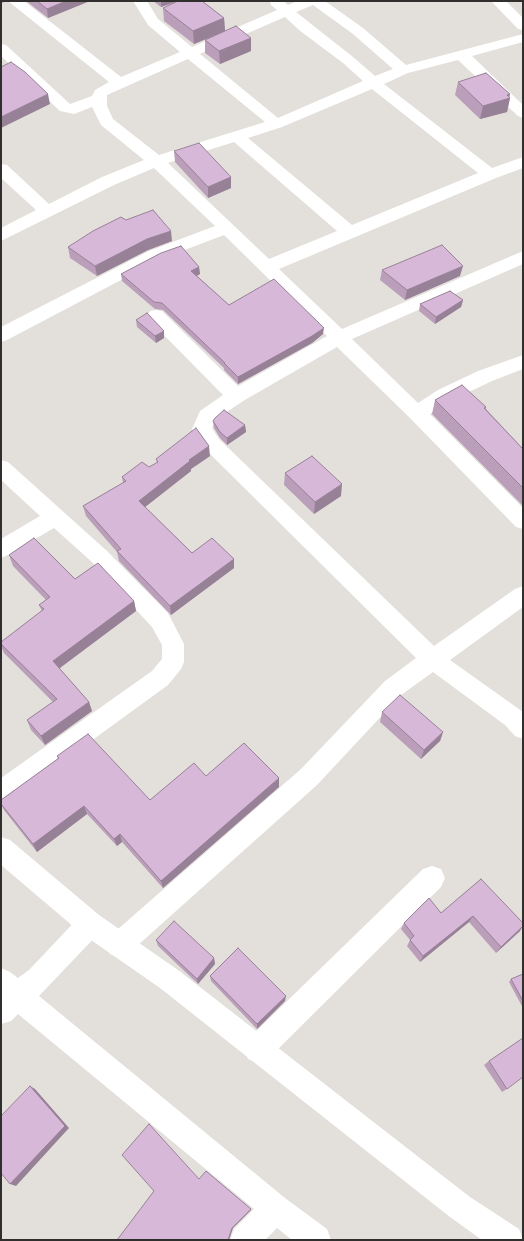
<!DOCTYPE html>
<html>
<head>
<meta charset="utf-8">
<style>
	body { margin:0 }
	#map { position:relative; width:524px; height:1241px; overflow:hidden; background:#e3e0db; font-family:Quicksand,sans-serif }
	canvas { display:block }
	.frame { position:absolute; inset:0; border:2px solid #312f2d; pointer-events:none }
</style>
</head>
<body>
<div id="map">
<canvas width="524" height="1241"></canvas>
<div class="frame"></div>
</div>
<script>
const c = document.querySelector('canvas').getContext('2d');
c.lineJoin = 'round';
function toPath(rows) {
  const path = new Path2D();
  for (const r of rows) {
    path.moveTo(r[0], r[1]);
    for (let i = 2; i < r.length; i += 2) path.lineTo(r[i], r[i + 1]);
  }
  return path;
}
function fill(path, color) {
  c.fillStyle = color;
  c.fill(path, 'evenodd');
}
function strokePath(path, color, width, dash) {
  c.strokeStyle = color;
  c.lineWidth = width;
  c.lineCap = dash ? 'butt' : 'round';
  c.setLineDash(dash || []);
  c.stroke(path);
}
fill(toPath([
	[8,1,24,1,121,77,180,52,148,25,133,1,147,1,158,19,192,47,277,10,271,5,270,1,283,1,288,5,298,1,325,1,363,28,406,65,523,34,523,42,472,56,523,105,523,118,518,116,458,60,408,73,384,84,492,168,523,157,523,168,496,178,279,269,342,329,523,251,523,264,352,339,418,403,438,390,478,371,523,355,523,369,492,381,452,400,430,414,523,508,523,529,516,527,410,418,337,347,243,401,215,420,212,428,219,439,434,646,515,589,523,586,523,607,450,660,523,712,523,739,515,736,505,725,433,672,401,695,317,785,128,954,119,958,110,954,106,945,110,936,301,769,385,681,416,658,205,449,192,429,200,411,223,395,150,321,147,316,150,311,156,310,162,311,238,386,327,336,224,235,161,259,7,340,1,342,1,327,149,251,215,226,154,168,114,185,1,241,1,228,36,210,1,178,1,164,7,165,49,204,102,177,144,160,101,125,92,107,74,114,60,111,1,56,1,44,6,45,70,104,92,96,95,90,109,82,8,1],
	[313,5,353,34,393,69,375,76,353,57,296,12,313,5],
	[285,17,299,30,343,63,363,81,278,118,200,54,285,17],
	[188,59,265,122,159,155,113,119,107,106,107,95,188,59],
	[372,89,478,173,352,225,248,138,282,127,372,89],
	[234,142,337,231,269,259,168,163,234,142],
	[491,1,506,1,523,18,523,30,518,29,491,1],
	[1,460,8,462,107,551,168,613,184,644,184,662,181,669,168,685,10,800,1,803,1,778,152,671,162,659,162,645,152,627,93,563,54,528,8,555,1,558,1,539,40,516,1,480,1,460],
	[432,866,441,869,445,878,441,887,268,1059,258,1063,248,1059,244,1049,248,1039,423,869,432,866],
	[90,911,99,915,103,924,99,933,39,996,285,1198,327,1229,331,1240,292,1240,277,1228,265,1240,230,1240,234,1229,254,1209,18,1014,11,1021,1,1024,1,968,10,972,18,978,29,970,81,915,90,911]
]), '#fff');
fill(toPath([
	[1,837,10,840,99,915,178,970,470,1197,519,1229,523,1240,482,1240,450,1217,160,988,81,933,1,865,1,837]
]), '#fff');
fill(toPath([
	[26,1,94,1,91,2,90,1,48,18],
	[153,1,202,1,224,18,225,31,194,44,164,21,163,8,177,1,161,7],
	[251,38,251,51,220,64,205,53,205,40],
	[458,82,509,97,510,98,507,112,480,119,455,95],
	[174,151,231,177,231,188,208,198,175,162],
	[126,220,172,241,148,250,97,276,70,258,68,247],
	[199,267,200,274,197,276,229,305,323,334,312,343,238,384,224,370,224,368,163,310,155,309,122,281,121,274],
	[382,270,460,276,405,300,380,280],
	[463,300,461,307,435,324,419,311,420,304],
	[136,320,164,338,156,343,137,327],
	[435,400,486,407,486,409,523,449,523,506,432,414],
	[213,421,245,425,246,432,227,445,220,438,214,428],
	[210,456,191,469,191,471,145,507,192,553,234,559,234,568,171,615,119,561,117,552,86,516,83,506,123,483,122,477,149,467,157,463,156,459],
	[285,473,341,496,314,514,284,485],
	[9,555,134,601,136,611,59,668,89,702,92,711,45,745,31,730,27,720,53,702,4,653,1,646,1,642,42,611,39,605,46,600,13,566],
	[382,712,443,732,440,741,421,759,380,722],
	[57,756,150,800,206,776,279,787,163,888,122,842,117,846,87,814,37,852,4,810,1,804,1,800,58,759],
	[481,879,520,931,496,953,469,922,420,962,407,946,410,940,401,929,404,923,441,913],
	[156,940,214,958,215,964,198,984,158,946],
	[523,974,523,1008,509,982,511,979],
	[210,976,285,1001,257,1029,211,981],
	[489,1061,507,1089,502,1092,484,1065]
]), '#ba9eba');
fill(toPath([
	[1,1,7,1,1,3],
	[66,1,90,1,48,18,47,9],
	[161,1,178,1,161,7],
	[224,18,225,31,194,44,193,31],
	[251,38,251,51,220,64,219,51],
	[48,94,50,104,1,128,1,117],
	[510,94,509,99,510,98,507,112,480,119,483,106],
	[231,177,231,188,208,198,208,187],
	[171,231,172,241,148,250,97,276,95,266,147,239],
	[463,266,460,276,405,300,407,290],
	[199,267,200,274,192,278,191,271],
	[463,300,461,307,435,324,436,317],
	[324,328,323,334,312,343,238,384,238,377],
	[164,331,164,338,156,343,155,336],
	[245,425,246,432,227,445,227,438],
	[209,446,210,456,191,469,191,471,140,511,139,501,189,460],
	[342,484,341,496,314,514,315,502],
	[234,559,234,568,171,615,170,606],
	[134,601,136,611,56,671,53,661],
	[89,702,92,711,45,745,41,736],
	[443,732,440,741,421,759,424,750],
	[279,778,279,787,163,888,161,881],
	[84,806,87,814,37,852,33,844],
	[120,834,122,842,117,846,114,839],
	[473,916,469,922,420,962,423,956],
	[523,926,520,931,496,953,501,947],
	[214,958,215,964,198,984,197,979],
	[286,996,285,1001,257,1029,257,1024],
	[30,1086,35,1089,69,1128,16,1186,10,1184],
	[251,1209,251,1210,233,1228,229,1240,228,1240,232,1228]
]), '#978197');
const building = toPath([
	[37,1,66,1,47,9,37,1],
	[178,1,202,1,224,18,193,31,163,8,178,1],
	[236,26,251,38,219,51,205,40,236,26],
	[11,62,25,72,48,94,1,117,1,67,11,62],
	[486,73,510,94,507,95,510,98,483,106,458,82,486,73],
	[199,143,231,177,208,187,174,151,199,143],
	[153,210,171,231,147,239,95,266,68,247,93,231,121,217,126,220,153,210],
	[442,245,463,266,407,290,382,270,442,245],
	[181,246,199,267,191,271,229,305,274,279,324,328,312,336,238,377,224,363,225,363,162,303,154,302,121,274,161,253,181,246],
	[450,291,463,300,436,317,420,304,450,291],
	[147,313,164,331,155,336,136,320,147,313],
	[462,385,486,407,484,408,523,449,523,488,435,400,462,385],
	[224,410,245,425,227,438,220,432,213,421,215,418,224,410],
	[196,428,209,446,189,460,190,461,139,501,192,553,212,538,234,559,170,606,117,551,121,549,83,506,126,481,122,477,142,462,149,467,158,462,156,459,196,428],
	[312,456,342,484,315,502,285,473,312,456],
	[34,538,75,579,98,563,134,601,53,661,89,702,41,736,27,720,57,699,1,644,1,642,44,609,39,605,50,597,9,555,34,538],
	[400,695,443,732,424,750,382,712,400,695],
	[88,734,150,800,194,763,206,776,244,743,279,778,161,881,120,834,114,839,84,806,33,844,1,804,1,800,59,758,57,756,88,734],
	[481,879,523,923,523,926,501,947,473,916,423,956,410,940,414,936,404,923,429,898,441,913,481,879],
	[174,921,214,958,197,979,156,940,174,921],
	[238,948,286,996,257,1024,210,976,238,948],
	[523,974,523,1001,511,979,523,974],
	[523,1038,523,1077,507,1089,489,1061,523,1038],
	[30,1086,65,1126,10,1184,1,1173,1,1116,30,1086],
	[149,1124,199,1179,206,1171,251,1209,232,1228,228,1240,117,1240,154,1191,122,1155,149,1124]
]);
fill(building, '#d8b8d8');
strokePath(building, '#978197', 1);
</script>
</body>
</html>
